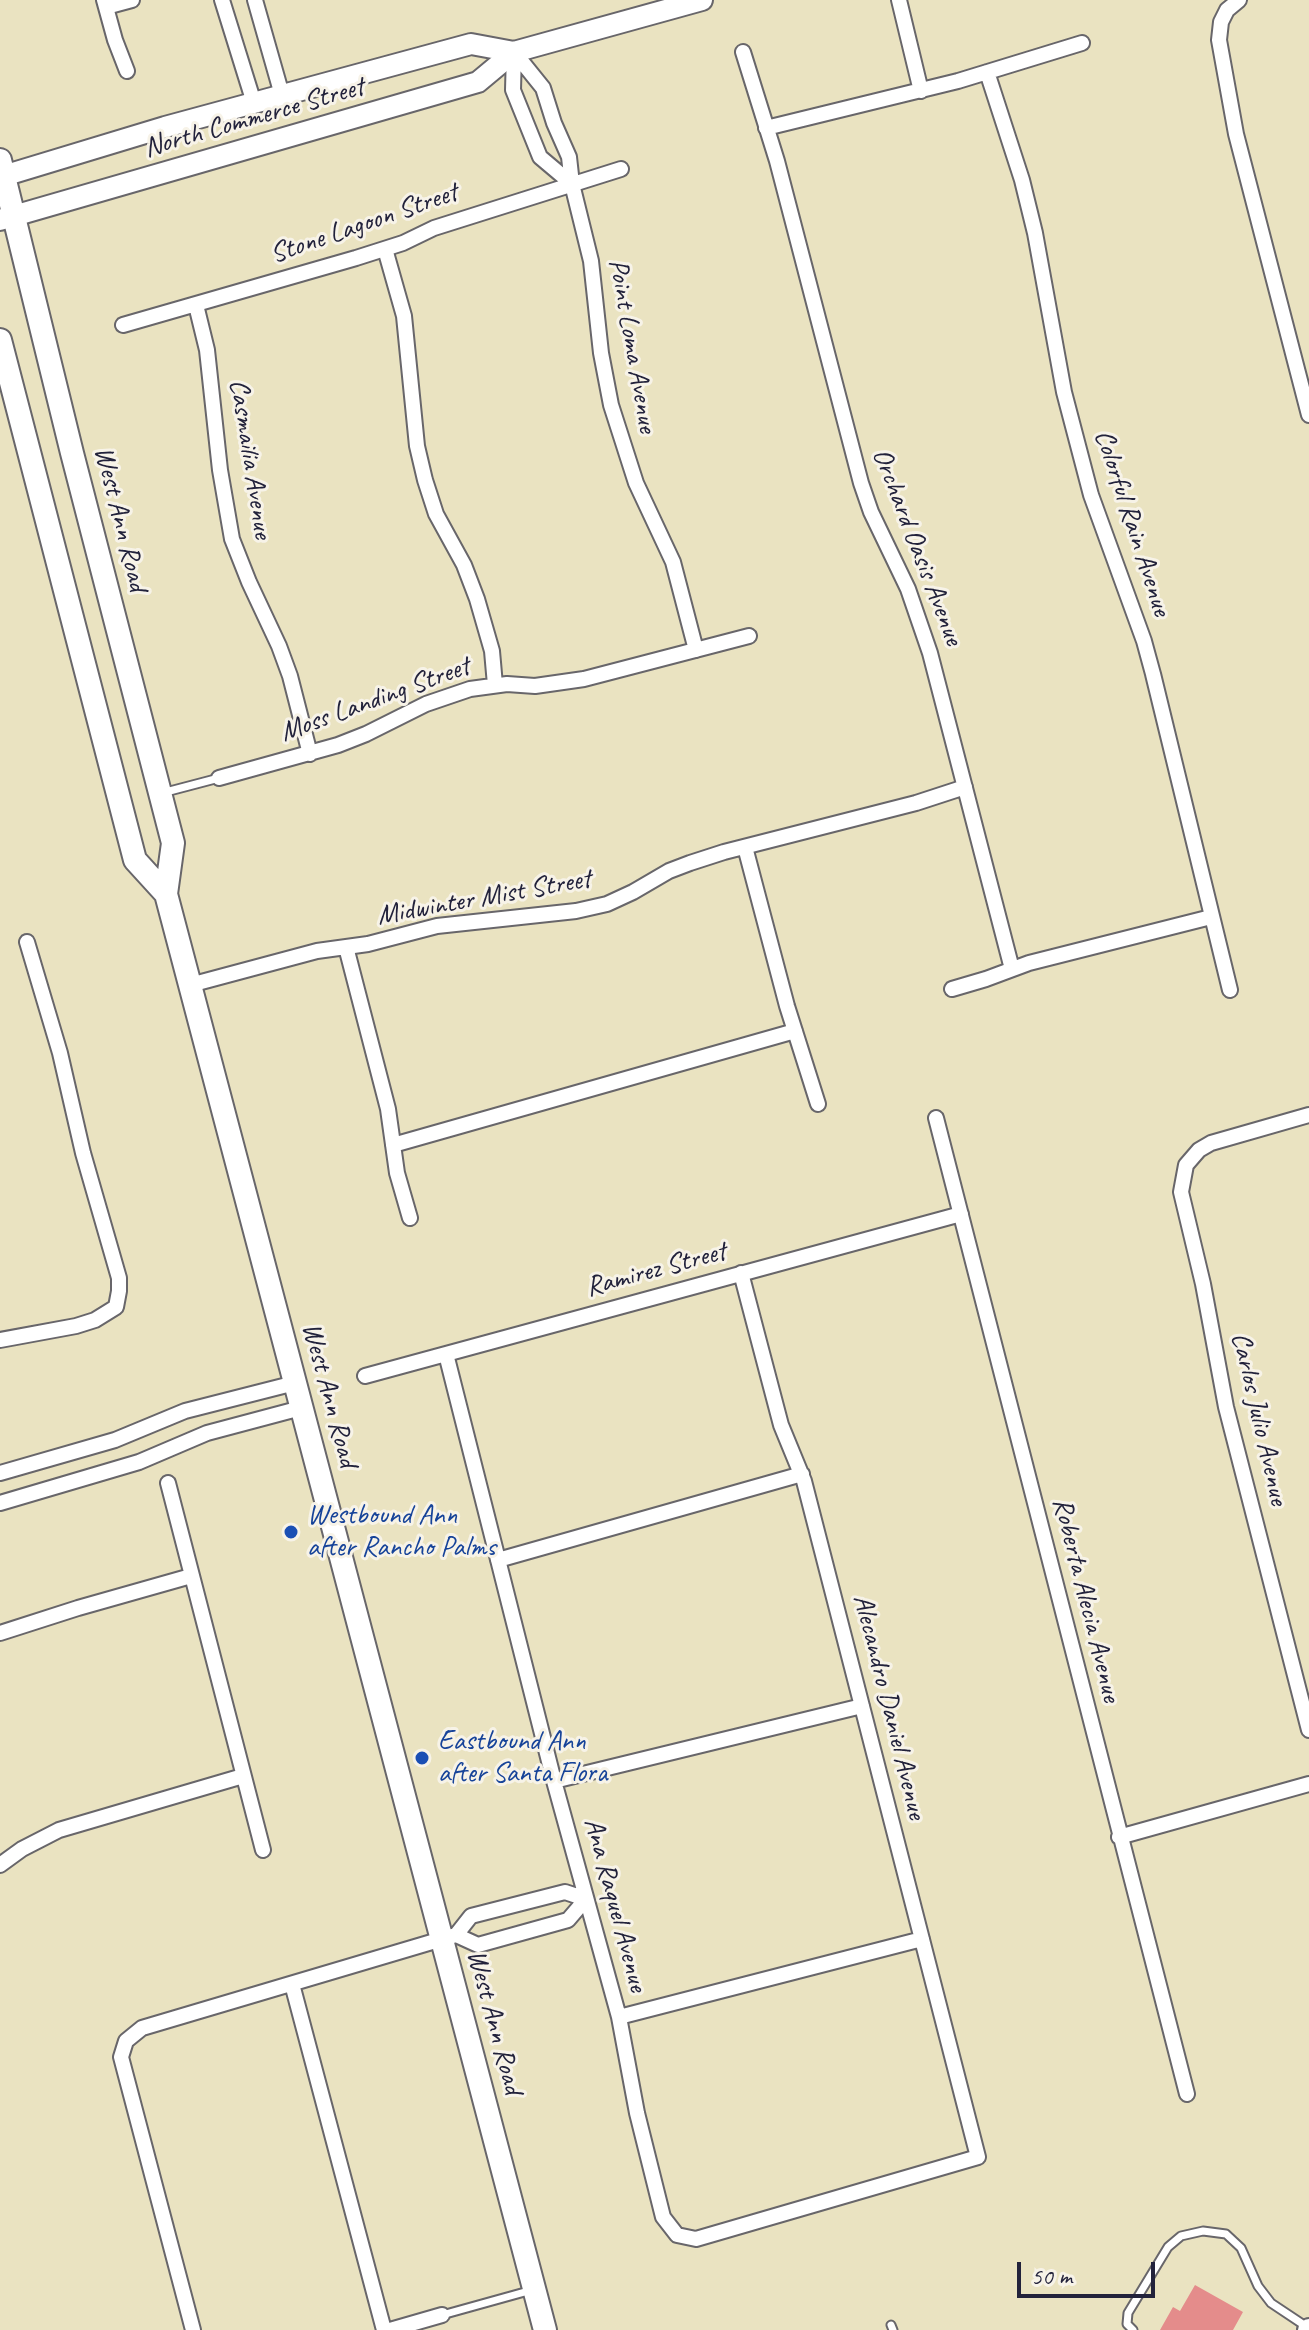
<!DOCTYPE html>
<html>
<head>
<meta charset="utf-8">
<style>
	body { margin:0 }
	#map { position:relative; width:1309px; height:2330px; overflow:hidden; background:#eae3c1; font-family:Caveat,sans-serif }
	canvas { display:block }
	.scale { position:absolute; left:1017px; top:2262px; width:138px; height:36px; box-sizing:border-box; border:4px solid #22223b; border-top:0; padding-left:10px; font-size:24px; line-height:28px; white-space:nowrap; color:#22223b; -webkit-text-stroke:6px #f7f3e8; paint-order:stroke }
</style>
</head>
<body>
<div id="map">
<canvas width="1309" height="2330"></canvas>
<div class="scale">50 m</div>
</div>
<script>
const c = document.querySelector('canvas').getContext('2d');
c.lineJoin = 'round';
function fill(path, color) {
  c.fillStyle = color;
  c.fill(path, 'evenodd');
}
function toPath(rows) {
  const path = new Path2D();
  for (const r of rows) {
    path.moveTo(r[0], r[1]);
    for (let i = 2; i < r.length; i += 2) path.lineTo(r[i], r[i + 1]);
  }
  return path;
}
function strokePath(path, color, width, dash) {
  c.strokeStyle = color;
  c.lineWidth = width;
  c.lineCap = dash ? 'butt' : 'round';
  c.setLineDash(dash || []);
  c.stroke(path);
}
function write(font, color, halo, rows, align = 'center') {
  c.font = font + ' Caveat,sans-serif';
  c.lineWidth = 6;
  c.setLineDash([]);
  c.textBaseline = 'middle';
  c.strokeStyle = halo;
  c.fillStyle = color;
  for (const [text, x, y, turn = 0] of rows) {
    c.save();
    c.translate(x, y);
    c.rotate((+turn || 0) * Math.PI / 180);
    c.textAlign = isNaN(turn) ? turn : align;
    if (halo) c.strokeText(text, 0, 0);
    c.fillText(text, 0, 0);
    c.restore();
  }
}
fill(toPath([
	[1195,2285,1243,2312,1233,2330,1160,2330,1173,2307,1180,2311]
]), '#e48c8b');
const service = toPath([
	[162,793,219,778],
	[442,2315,532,2290],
	[891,2325,893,2330],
	[1133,2330,1127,2324,1128,2313,1168,2247,1181,2236,1203,2231,1226,2234,1241,2248,1258,2286,1271,2303,1307,2327]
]);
const minor = toPath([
	[104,0,115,40,127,71],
	[222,0,254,103],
	[255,0,282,95],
	[899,0,921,91],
	[1239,0,1227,10,1221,22,1219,40,1236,134,1309,415],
	[106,7,132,0],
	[514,52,543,88,554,123,569,157,572,184,540,157,513,90,514,52],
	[743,52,777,161,861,483,871,512,908,589,930,653,1012,969],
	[987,72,1022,180,1035,233,1064,392,1091,495,1144,641,1153,674,1230,990],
	[766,128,958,81,1082,43],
	[572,184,591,261,601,353,611,405,636,483,673,562,696,650],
	[385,249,404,316,417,446,425,480,436,514,464,565,477,599,492,651,495,685],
	[196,305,207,350,220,470,232,539,249,582,279,646,290,676,310,754],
	[123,325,356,258,403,243,434,228,621,169],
	[219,778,338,745,366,734,426,704,470,689,507,684,535,686,584,679,749,636],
	[745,847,787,1006,818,1104],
	[346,947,388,1109,397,1173,410,1218],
	[190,985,317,951,368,944,437,926,576,911,607,904,633,892,669,871,690,863,724,852,916,803,965,787],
	[952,989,986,979,1029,963,1211,917],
	[1309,1115,1211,1143,1199,1150,1186,1165,1181,1192,1203,1284,1226,1407,1309,1730],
	[936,1118,1187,2094],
	[393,1145,795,1031],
	[0,1340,76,1326,95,1320,116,1307,119,1291,119,1278,83,1153,60,1053,27,942],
	[446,1354,554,1781,619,2017,637,2113,663,2217,677,2235,696,2239,978,2157,804,1481,781,1425,741,1273],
	[365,1376,961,1214],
	[0,1473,115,1440,185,1411,295,1383],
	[168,1483,263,1850],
	[0,1503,139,1462,207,1433,301,1408],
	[498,1560,802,1474],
	[0,1633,78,1608,191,1576],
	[554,1781,862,1706],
	[1119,1837,1309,1784],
	[0,1865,22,1849,59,1830,243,1776],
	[292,1984,384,2330],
	[619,2017,922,1939],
	[193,2330,121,2057,126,2041,142,2028,442,1939,456,1935,478,1945,568,1920,586,1899,565,1892,471,1916,456,1935],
	[390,2330,442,2315]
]);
const secondary = toPath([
	[0,177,165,127,471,44,514,52],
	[0,220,478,82,514,52,702,0],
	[1308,2330,1309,2329]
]);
const primary = toPath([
	[0,160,72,453,173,843,166,894,545,2330],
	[0,340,135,860,166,894]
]);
strokePath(service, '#68666a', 11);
strokePath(minor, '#68666a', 18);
strokePath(secondary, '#68666a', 24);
strokePath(primary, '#68666a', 26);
strokePath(service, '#fff', 7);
strokePath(minor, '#fff', 14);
strokePath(secondary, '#fff', 20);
strokePath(primary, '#fff', 22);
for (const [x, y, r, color] of [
	[291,1532,8,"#1a4fb4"],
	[422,1758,8,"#1a4fb4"]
]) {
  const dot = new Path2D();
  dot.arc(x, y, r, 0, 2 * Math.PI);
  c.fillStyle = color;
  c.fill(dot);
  strokePath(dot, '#f7f3e8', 3);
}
write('28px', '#22223b', '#f7f3e8', [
	["North Commerce Street",254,118,-16],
	["Stone Lagoon Street",364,224,-19],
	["Point Loma Avenue",632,346,80],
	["Casmailia Avenue",250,459,81],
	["West Ann Road",120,519,76],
	["Colorful Rain Avenue",1132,523,72],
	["Orchard Oasis Avenue",917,547,69],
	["Moss Landing Street",375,700,-20],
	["Midwinter Mist Street",484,898,-10],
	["Ramirez Street",656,1270,-15],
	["West Ann Road",329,1395,75],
	["Carlos Julio Avenue",1259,1419,77],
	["Roberta Alecia Avenue",1086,1600,76],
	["Alecandro Daniel Avenue",889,1707,76],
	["Ana Raquel Avenue",615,1905,75],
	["West Ann Road",494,2022,75]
]);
write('28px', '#164399', '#f7f3e8', [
	["Westbound Ann",307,1516],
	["after Rancho Palms",307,1548],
	["Eastbound Ann",438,1742],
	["after Santa Flora",438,1774]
], 'left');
</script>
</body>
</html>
